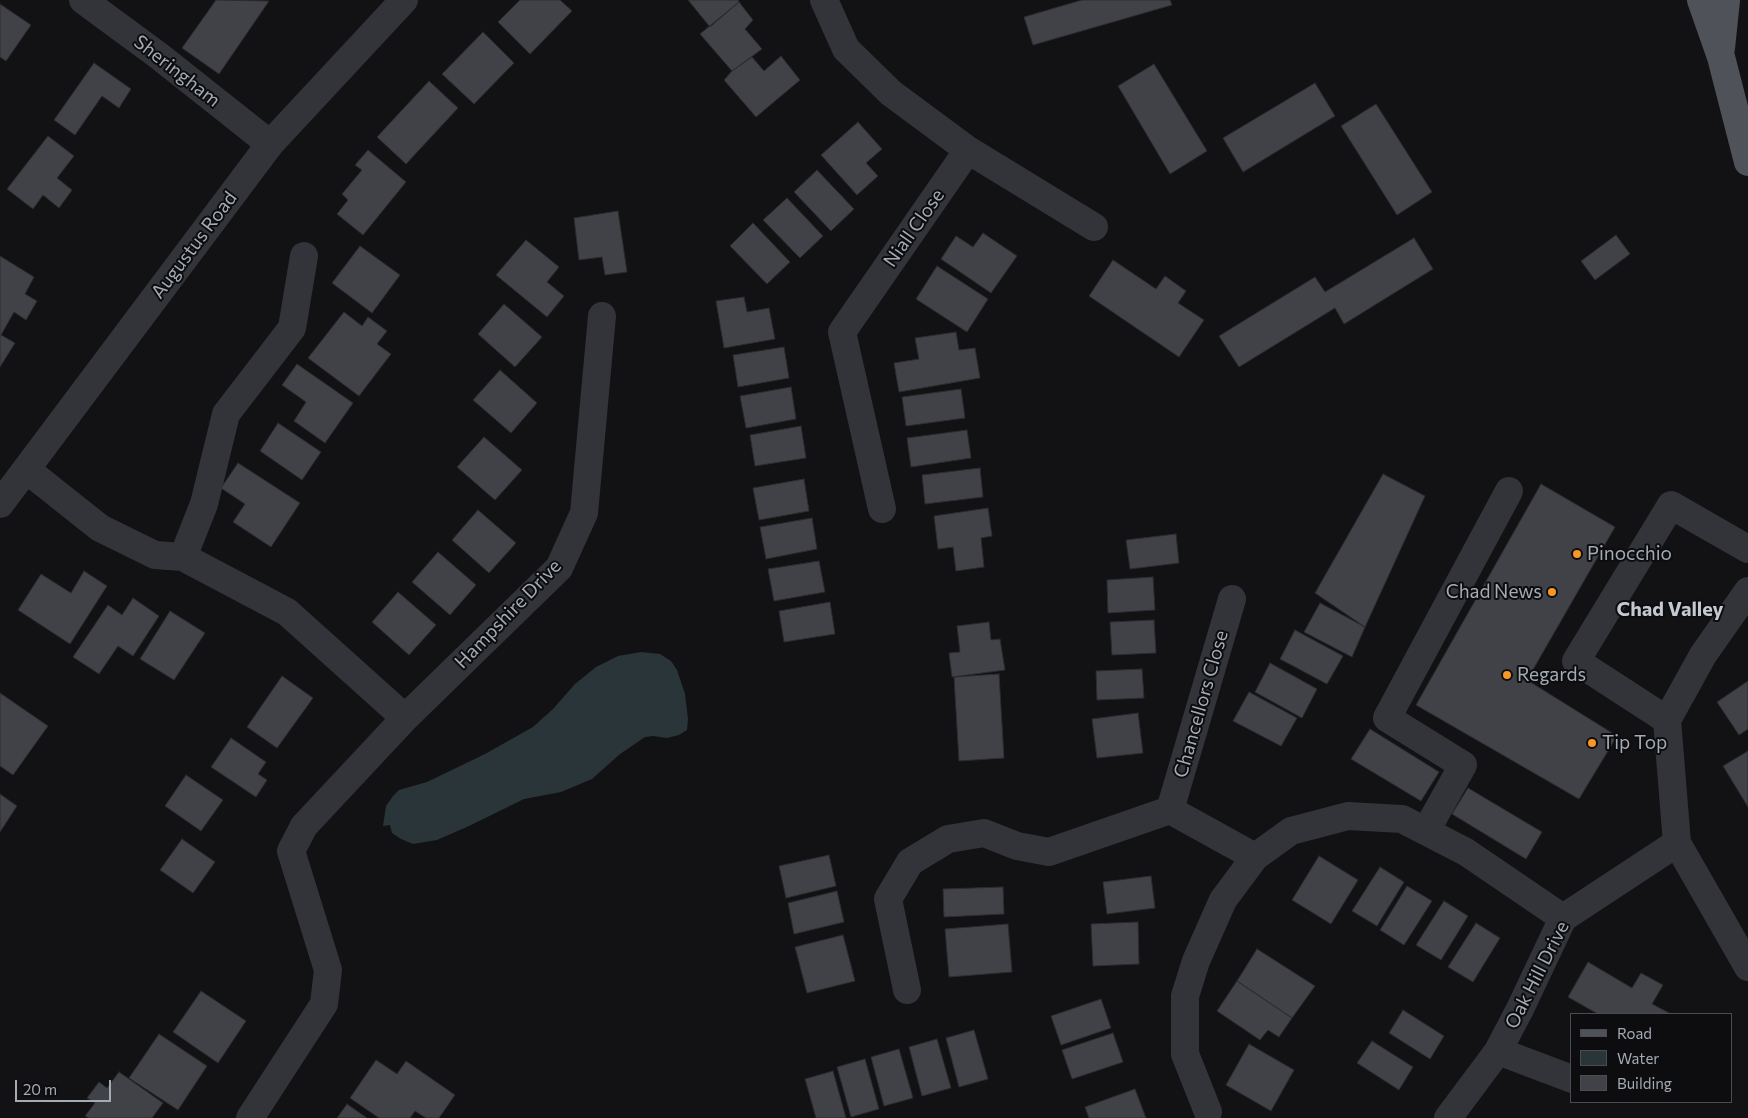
<!DOCTYPE html>
<html>
<head>
<meta charset="utf-8">
<style>
	body { margin:0 }
	#map { position:relative; width:1748px; height:1118px; overflow:hidden; background:#121214; font-family:Commissioner,sans-serif }
	canvas { display:block }
	.legend { position:absolute; left:1570px; top:1013px; width:162px; height:90px; box-sizing:border-box; background:#0d0d0f; border:1px solid #494c51; margin:0; padding:6px 9px; list-style:none; font-size:15px; color:#a3abb5 }
	.legend li { display:flex; align-items:center; gap:10px; height:25px }
	.legend b { width:25px; border:1px solid #494c51 }
	.scale { position:absolute; left:15px; top:1080px; width:96px; height:22px; box-sizing:border-box; border:2px solid #a3abb5; border-top:0; padding-left:6px; font-size:15px; line-height:18px; white-space:nowrap; color:#a3abb5; -webkit-text-stroke:4px #0d0d0f; paint-order:stroke }
</style>
</head>
<body>
<div id="map">
<canvas width="1748" height="1118"></canvas>
<ul class="legend">
<li><b style="height:6px;background:#4f5258"></b>Road</li>
<li><b style="height:14px;background:#2a3539"></b>Water</li>
<li><b style="height:14px;background:#414247"></b>Building</li>
</ul>
<div class="scale">20 m</div>
</div>
<script>
const c = document.querySelector('canvas').getContext('2d');
c.lineJoin = 'round';
function fill(path, color) {
  c.fillStyle = color;
  c.fill(path, 'evenodd');
}
function toPath(rows) {
  const path = new Path2D();
  for (const r of rows) {
    path.moveTo(r[0], r[1]);
    for (let i = 2; i < r.length; i += 2) path.lineTo(r[i], r[i + 1]);
  }
  return path;
}
function strokePath(path, color, width, dash) {
  c.strokeStyle = color;
  c.lineWidth = width;
  c.lineCap = dash ? 'butt' : 'round';
  c.setLineDash(dash || []);
  c.stroke(path);
}
function write(font, color, halo, rows, align = 'center') {
  c.font = font + ' Commissioner,sans-serif';
  c.lineWidth = 4;
  c.setLineDash([]);
  c.textBaseline = 'middle';
  c.strokeStyle = halo;
  c.fillStyle = color;
  for (const [text, x, y, turn = 0] of rows) {
    c.save();
    c.translate(x, y);
    c.rotate((+turn || 0) * Math.PI / 180);
    c.textAlign = isNaN(turn) ? turn : align;
    if (halo) c.strokeText(text, 0, 0);
    c.fillText(text, 0, 0);
    c.restore();
  }
}
fill(toPath([
	[641,652,660,654,671,661,677,670,685,694,688,719,687,730,679,735,667,738,653,736,645,737,620,754,592,779,561,792,524,799,469,826,437,840,413,844,401,839,392,833,390,825,383,826,386,806,393,796,399,790,427,782,485,754,533,727,553,709,575,684,596,667,618,656]
]), '#2a3539');
const building = toPath([
	[216,0,269,1,219,74,182,48,216,0],
	[520,0,560,0,572,11,530,54,498,22,520,0],
	[688,0,738,0,739,2,710,27,688,0],
	[1082,0,1170,0,1172,5,1033,45,1024,17,1082,0],
	[739,2,753,20,745,29,762,49,732,71,700,34,739,2],
	[0,4,31,25,6,61,0,57,0,4],
	[483,32,514,63,474,104,442,74,483,32],
	[781,56,800,80,756,117,724,80,732,71,752,57,764,71,781,56],
	[94,63,131,89,119,108,102,96,75,135,54,120,94,63],
	[1154,64,1207,151,1170,174,1118,86,1154,64],
	[429,81,458,108,406,164,377,137,429,81],
	[1315,83,1335,116,1243,172,1223,138,1315,83],
	[1376,104,1432,192,1397,215,1341,126,1376,104],
	[858,122,882,149,866,163,878,176,857,195,821,155,858,122],
	[48,136,74,156,57,178,72,190,59,208,43,195,33,209,7,189,48,136],
	[368,150,406,182,363,235,337,214,348,200,342,194,362,170,355,165,368,150],
	[817,170,854,209,831,231,794,192,817,170],
	[787,198,823,236,800,258,763,220,787,198],
	[618,211,627,272,605,275,602,257,579,260,574,218,618,211],
	[753,223,790,262,767,284,730,246,753,223],
	[983,233,1017,256,991,293,941,259,956,236,973,247,983,233],
	[1616,235,1630,254,1595,280,1581,261,1616,235],
	[1414,238,1433,269,1344,324,1335,308,1239,367,1219,336,1315,277,1325,292,1414,238],
	[526,240,559,267,547,282,564,296,547,317,496,275,526,240],
	[360,246,400,275,372,313,332,283,360,246],
	[0,256,34,277,25,294,37,301,26,320,14,312,1,335,15,343,0,367,0,256],
	[1113,260,1156,289,1165,276,1186,291,1178,303,1204,320,1179,357,1089,296,1113,260],
	[937,266,988,299,967,332,916,299,937,266],
	[744,297,747,312,769,308,775,339,724,348,716,301,744,297],
	[504,304,542,337,515,367,478,334,504,304],
	[344,312,362,326,368,317,387,331,377,344,391,354,359,396,308,358,344,312],
	[956,332,959,350,975,348,980,378,899,392,894,363,919,359,915,338,956,332],
	[784,347,789,378,738,387,733,355,784,347],
	[297,364,353,403,325,443,294,421,306,402,282,385,297,364],
	[500,370,537,403,511,433,473,400,500,370],
	[791,387,796,419,746,428,740,396,791,387],
	[961,389,965,418,906,426,902,397,961,389],
	[278,423,321,452,302,480,260,451,278,423],
	[801,426,806,458,755,466,750,435,801,426],
	[967,430,971,458,911,467,907,438,967,430],
	[484,437,522,470,495,500,457,467,484,437],
	[238,463,300,503,271,547,233,522,245,504,221,488,238,463],
	[980,468,983,497,925,504,922,475,980,468],
	[1383,474,1425,496,1365,627,1315,593,1383,474],
	[804,479,809,511,759,520,753,488,804,479],
	[1541,484,1615,527,1527,680,1617,736,1579,799,1416,705,1541,484],
	[988,508,992,536,981,538,984,567,956,571,953,547,938,549,934,516,988,508],
	[478,510,516,543,489,573,452,540,478,510],
	[812,518,817,549,766,559,760,527,812,518],
	[1176,534,1179,563,1130,569,1126,540,1176,534],
	[438,552,476,585,450,615,412,582,438,552],
	[819,561,825,592,774,601,768,569,819,561],
	[84,571,107,586,70,644,18,610,41,574,71,593,84,571],
	[1153,577,1155,610,1108,613,1107,580,1153,577],
	[398,592,436,625,409,655,372,622,398,592],
	[133,598,159,616,133,656,118,646,99,674,73,657,108,605,122,615,133,598],
	[830,602,835,634,784,642,779,611,830,602],
	[1320,603,1365,627,1352,657,1304,632,1320,603],
	[170,611,205,633,174,680,140,659,170,611],
	[1154,620,1156,653,1112,655,1110,622,1154,620],
	[989,622,991,640,1000,639,1005,670,952,677,949,653,960,652,957,626,989,622],
	[1295,630,1343,656,1327,684,1280,659,1295,630],
	[1270,663,1317,689,1302,718,1255,692,1270,663],
	[1142,669,1144,698,1097,700,1096,671,1142,669],
	[999,674,1004,758,959,761,954,677,999,674],
	[282,676,313,698,277,748,247,727,282,676],
	[1748,681,1748,729,1739,735,1717,702,1748,681],
	[1249,692,1297,718,1281,746,1233,721,1249,692],
	[0,693,48,726,13,775,0,766,0,693],
	[1138,713,1143,753,1097,758,1092,719,1138,713],
	[1370,729,1439,772,1421,801,1351,759,1370,729],
	[231,738,266,762,258,774,267,780,256,797,211,767,231,738],
	[1748,751,1748,807,1723,766,1748,751],
	[186,775,223,800,201,831,165,806,186,775],
	[1468,788,1542,832,1526,859,1452,814,1468,788],
	[0,794,17,806,0,832,0,794],
	[182,839,215,862,193,893,160,870,182,839],
	[829,855,836,886,786,898,779,866,829,855],
	[1319,856,1358,880,1331,924,1292,900,1319,856],
	[1380,867,1404,882,1377,926,1352,911,1380,867],
	[1151,876,1155,908,1107,914,1103,882,1151,876],
	[1407,886,1432,901,1404,945,1380,930,1407,886],
	[1003,887,1004,914,944,917,943,889,1003,887],
	[837,891,844,922,794,934,788,903,837,891],
	[1444,901,1468,916,1441,960,1416,945,1444,901],
	[1138,922,1139,964,1093,966,1091,924,1138,922],
	[1476,923,1500,938,1473,982,1448,967,1476,923],
	[1008,924,1012,972,949,977,945,929,1008,924],
	[843,935,855,981,807,993,795,947,843,935],
	[1257,949,1315,986,1292,1018,1237,981,1257,949],
	[1588,962,1632,988,1641,973,1663,985,1652,1004,1671,1014,1598,1014,1568,997,1588,962],
	[1237,981,1292,1018,1279,1037,1268,1030,1260,1040,1217,1011,1237,981],
	[201,991,246,1021,218,1063,173,1032,201,991],
	[1101,999,1111,1028,1061,1045,1051,1016,1101,999],
	[1403,1010,1444,1036,1430,1059,1389,1033,1403,1010],
	[974,1030,988,1079,959,1087,946,1038,974,1030],
	[1113,1033,1123,1062,1072,1079,1062,1050,1113,1033],
	[159,1034,207,1066,178,1110,129,1078,159,1034],
	[937,1039,951,1088,922,1096,909,1047,937,1039],
	[1372,1041,1413,1067,1399,1090,1357,1063,1372,1041],
	[1249,1044,1294,1070,1271,1111,1226,1085,1249,1044],
	[899,1049,913,1098,884,1106,871,1057,899,1049],
	[865,1059,879,1109,851,1117,837,1067,865,1059],
	[376,1060,397,1074,406,1061,455,1095,439,1118,426,1118,415,1111,410,1118,379,1118,350,1098,376,1060],
	[833,1071,846,1118,816,1118,805,1079,833,1071],
	[119,1072,163,1103,152,1118,89,1118,85,1116,95,1103,87,1098,99,1082,107,1088,119,1072],
	[1135,1089,1146,1118,1089,1118,1085,1107,1135,1089],
	[347,1104,367,1118,337,1118,347,1104]
]);
fill(building, '#414247');
strokePath(building, '#2c2c30', 1);
strokePath(toPath([
	[83,0,159,56,270,144],
	[824,0,846,49,891,93,968,150,842,332,882,509],
	[968,150,1094,227],
	[27,470,100,528,155,555,183,557,287,612,405,718],
	[0,504,270,144,404,0],
	[183,557,204,504,226,414,292,328,304,256],
	[1748,591,1703,655,1667,720,1677,843,1748,967],
	[1667,720,1576,661,1671,505,1748,549],
	[1426,831,1463,765,1387,718,1509,491],
	[1255,857,1291,831,1348,816,1402,819,1466,852,1563,918],
	[907,990,888,899,910,862,948,839,984,833,1017,846,1049,852,1170,810],
	[1498,1051,1572,1079],
	[1208,1112,1185,1054,1185,996,1196,961,1223,900,1255,857,1170,810,1232,599],
	[250,1118,324,1004,328,970,291,851,304,826,405,718,559,568,584,513,602,316],
	[1448,1118,1498,1051,1520,1009,1563,918,1677,843]
]), '#333439', 28);
strokePath(toPath([
	[1701,0,1721,57,1748,162],
	[1721,48,1726,0]
]), '#4f5258', 28);
for (const [x, y, r, color] of [
	[1577,554,5,"#f69727"],
	[1552,592,5,"#f69727"],
	[1507,675,5,"#f69727"],
	[1592,743,5,"#f69727"]
]) {
  const dot = new Path2D();
  dot.arc(x, y, r, 0, 2 * Math.PI);
  c.fillStyle = color;
  c.fill(dot);
  strokePath(dot, '#0d0d0f', 2);
}
write('19px', '#a3abb5', '#0d0d0f', [
	["Sheringham",177,71,38],
	["Niall Close",914,228,-55],
	["Augustus Road",194,245,-53],
	["Hampshire Drive",508,614,-46],
	["Chancellors Close",1201,704,-74],
	["Oak Hill Drive",1537,975,-63]
]);
write('19px', '#a3abb5', '#0d0d0f', [
	["Pinocchio",1587,554],
	["Chad News",1542,592,"right"],
	["Regards",1517,675],
	["Tip Top",1602,743]
], 'left');
write('bold 20px', '#c4c9d1', '#0d0d0f', [
	["Chad Valley",1670,609]
]);
</script>
</body>
</html>
